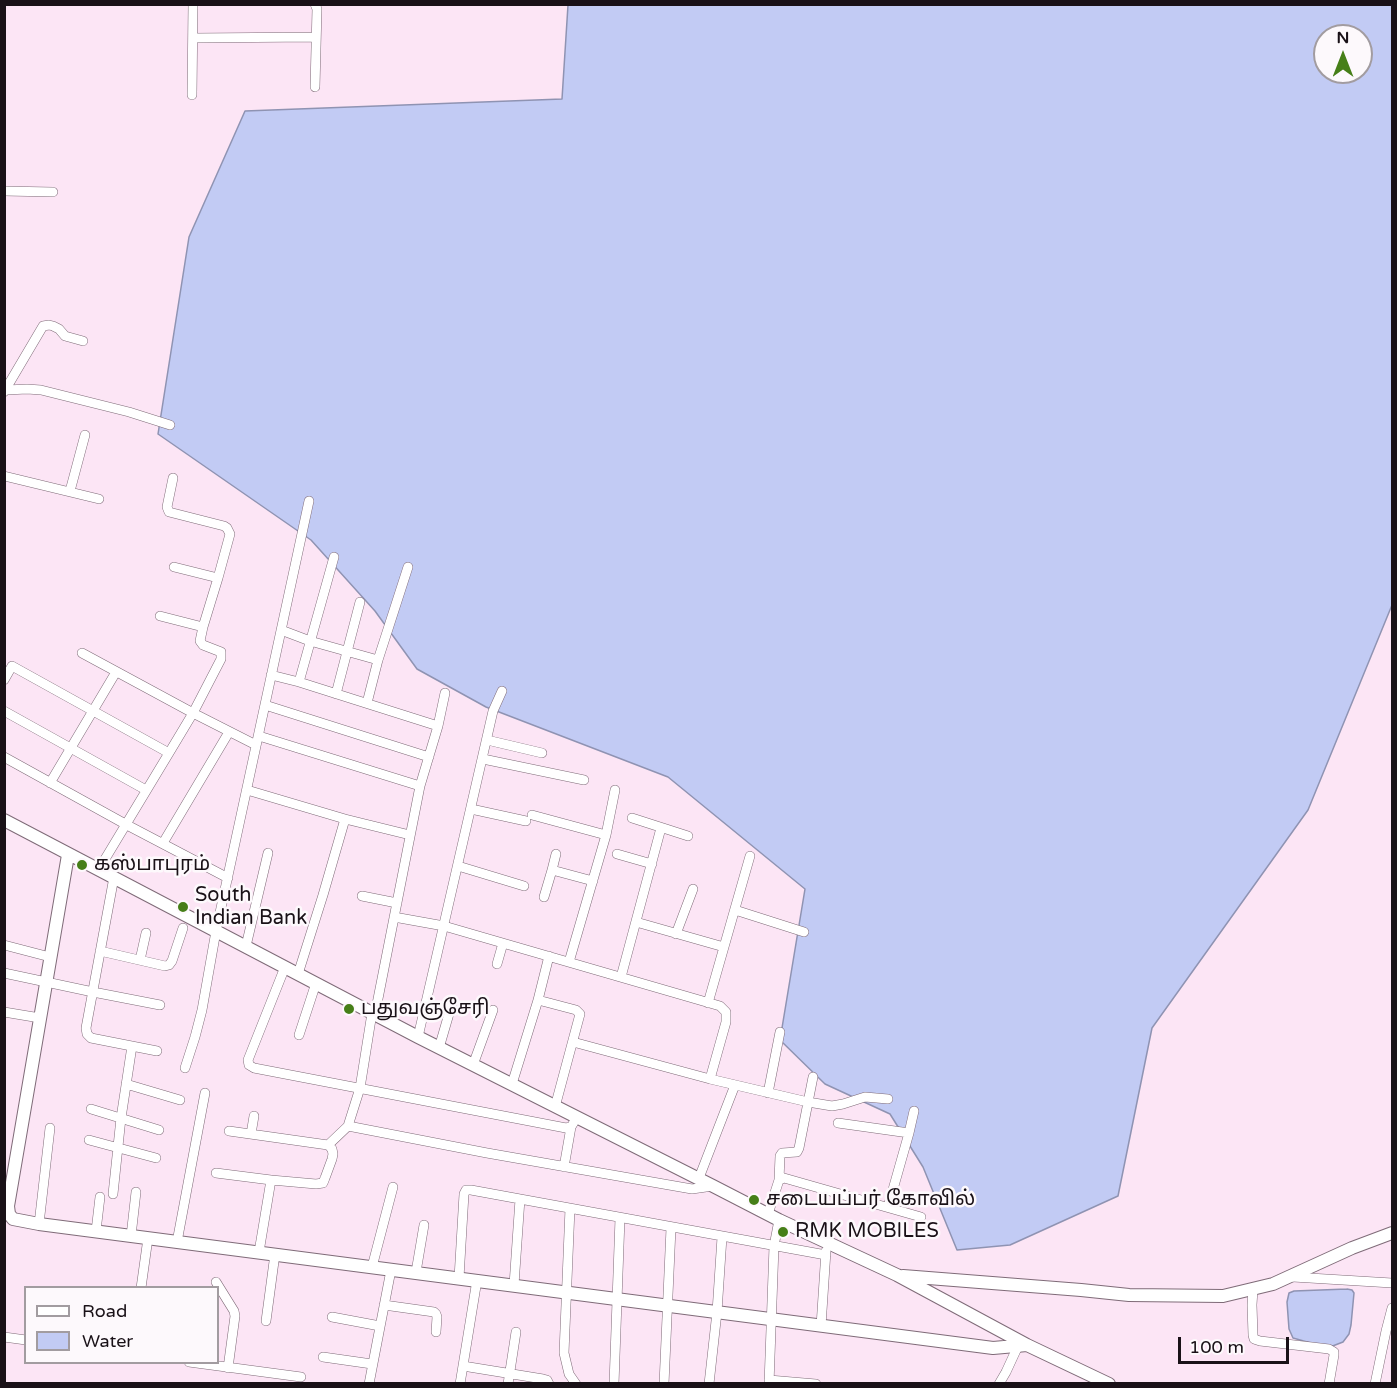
<!DOCTYPE html>
<html>
<head>
<meta charset="utf-8">
<style>
	body { margin:0 }
	#map { position:relative; width:1397px; height:1388px; overflow:hidden; background:#fce5f5; font-family:"Varela Round",sans-serif }
	canvas { display:block }
	.frame { position:absolute; inset:0; border:6px solid #191117; pointer-events:none }
	.legend { position:absolute; left:24px; top:1286px; width:195px; height:78px; box-sizing:border-box; background:#fdf9fc; border:2px solid #a29ca0; margin:0; padding:8px 10px; list-style:none; font-size:18px; color:#191117 }
	.legend li { display:flex; align-items:center; gap:12px; height:30px }
	.legend b { width:30px; border:2px solid #a29ca0 }
	.north { position:absolute; left:1313px; top:24px; width:60px; height:60px; box-sizing:border-box; background:#fdf9fc; border:2px solid #a29ca0; border-radius:50%; rotate:0deg; font-size:16px; font-weight:700; line-height:24px; text-align:center; color:#191117 }
	.north::after { content:''; display:block; margin:auto; width:21px; height:27px; background:#467f18; clip-path:polygon(50% 0,100% 100%,50% 72%,0 100%) }
	.scale { position:absolute; left:1178px; top:1337px; width:111px; height:27px; box-sizing:border-box; border:3px solid #191117; border-top:0; padding-left:8px; font-size:18px; line-height:21px; white-space:nowrap; color:#191117; -webkit-text-stroke:4px #fdf9fc; paint-order:stroke }
</style>
</head>
<body>
<div id="map">
<canvas width="1397" height="1388"></canvas>
<div class="frame"></div>
<ul class="legend">
<li><b style="height:8px;background:#fff"></b>Road</li>
<li><b style="height:16px;background:#c2cbf4"></b>Water</li>
</ul>
<div class="north">N</div>
<div class="scale">100 m</div>
</div>
<script>
const c = document.querySelector('canvas').getContext('2d');
c.lineJoin = 'round';
function fill(path, color) {
  c.fillStyle = color;
  c.fill(path, 'evenodd');
}
function toPath(rows) {
  const path = new Path2D();
  for (const r of rows) {
    path.moveTo(r[0], r[1]);
    for (let i = 2; i < r.length; i += 2) path.lineTo(r[i], r[i + 1]);
  }
  return path;
}
function strokePath(path, color, width, dash) {
  c.strokeStyle = color;
  c.lineWidth = width;
  c.lineCap = dash ? 'butt' : 'round';
  c.setLineDash(dash || []);
  c.stroke(path);
}
function write(font, color, halo, rows, align = 'center') {
  c.font = font + ' "Varela Round","Noto Sans Tamil",sans-serif';
  c.lineWidth = 5;
  c.setLineDash([]);
  c.textBaseline = 'middle';
  c.strokeStyle = halo;
  c.fillStyle = color;
  for (const [text, x, y, turn = 0] of rows) {
    c.save();
    c.translate(x, y);
    c.rotate((+turn || 0) * Math.PI / 180);
    c.textAlign = isNaN(turn) ? turn : align;
    if (halo) c.strokeText(text, 0, 0);
    c.fillText(text, 0, 0);
    c.restore();
  }
}
const water = toPath([
	[568,5,1392,5,1392,605,1308,810,1152,1028,1118,1196,1010,1245,957,1250,923,1167,890,1114,825,1084,780,1040,805,889,668,777,486,707,417,669,375,611,311,540,158,434,189,237,245,111,562,99,568,5],
	[1325,36,1361,36,1361,72,1325,72,1325,36],
	[1347,1289,1352,1290,1354,1293,1351,1325,1349,1334,1343,1342,1330,1347,1325,1347,1293,1338,1289,1329,1287,1302,1289,1293,1294,1291,1347,1289]
]);
fill(water, '#c2cbf4');
strokePath(water, '#8f93b2', 1.5);
const street = toPath([
	[193,38,316,37],
	[315,87,317,9,315,4],
	[192,95,193,4],
	[4,191,53,192],
	[7,390,27,389,41,390,129,412,170,425],
	[4,392,43,326,49,325,53,326,59,329,65,336,83,341],
	[4,476,99,499],
	[70,491,85,435],
	[334,557,299,682,438,726],
	[174,567,218,578],
	[160,616,203,627],
	[281,630,310,641,378,660],
	[82,653,193,713,256,745],
	[271,675,299,682],
	[4,680,12,666,169,753,99,869],
	[336,694,360,602],
	[367,703,378,660,408,567],
	[265,705,429,757],
	[4,711,146,790],
	[259,736,420,786],
	[487,740,542,753],
	[169,753,193,713,221,659,221,652,203,645,200,641,203,627,218,578,230,534,227,528,224,526,169,512,167,507,173,478],
	[4,757,127,825,228,878],
	[483,759,584,780],
	[50,783,116,672],
	[247,790,345,819,323,895,298,974],
	[471,809,526,821],
	[532,815,606,835],
	[632,818,688,836],
	[345,819,410,835],
	[163,843,229,732],
	[556,854,552,870,593,881],
	[617,854,652,864],
	[458,866,524,886],
	[114,877,86,1028,87,1034,91,1038,157,1051],
	[362,896,397,903],
	[544,897,552,870],
	[735,910,804,932],
	[394,917,444,926,720,1006,726,1012,726,1022,710,1079,808,1102,832,1106,843,1104,865,1097,888,1099],
	[636,922,724,947],
	[676,934,693,889],
	[4,945,50,957],
	[246,946,268,853],
	[100,951,165,966,169,965,172,961,183,928],
	[140,960,146,933],
	[569,962,606,835,615,790],
	[497,964,503,943],
	[285,967,248,1060,249,1065,254,1068,566,1128,571,1127,577,1117],
	[4,973,93,992,160,1005],
	[621,977,661,828],
	[538,1000,576,1010,580,1014,555,1107],
	[708,1003,750,856],
	[4,1012,40,1018],
	[372,1013,360,1088,348,1126,487,1153,692,1189,713,1186],
	[375,1014,420,786,438,726,445,693],
	[299,1035,316,983],
	[418,1037,493,711,502,691],
	[573,1042,710,1079],
	[439,1048,453,1000],
	[473,1065,493,1010],
	[185,1068,195,1037,202,1010,216,931,309,501],
	[126,1084,180,1100],
	[512,1084,538,1000,549,956],
	[768,1093,780,1032],
	[91,1109,159,1130],
	[838,1123,909,1133,888,1207],
	[909,1133,914,1111],
	[251,1134,254,1116],
	[89,1140,156,1158],
	[328,1145,348,1126],
	[564,1167,571,1127],
	[216,1173,271,1180,316,1184,323,1183,325,1178,332,1159,333,1154,332,1149,328,1145,229,1131],
	[699,1178,735,1085],
	[779,1180,780,1156,782,1153,797,1152,799,1148,813,1077],
	[113,1194,121,1118,132,1046],
	[570,1208,564,1353,569,1374,576,1384],
	[768,1214,779,1180,784,1178,921,1217],
	[39,1224,50,1128],
	[96,1231,100,1197],
	[131,1236,136,1192],
	[177,1242,205,1093],
	[259,1252,271,1180],
	[372,1267,393,1187],
	[416,1272,424,1225],
	[1293,1277,1392,1283],
	[459,1278,464,1194,466,1190,471,1190,520,1199],
	[216,1282,234,1311,235,1316,228,1368],
	[514,1285,520,1199,826,1255],
	[141,1288,148,1238],
	[1253,1289,1252,1305,1253,1335,1254,1339,1260,1341,1329,1349,1334,1352,1334,1355,1329,1384],
	[384,1305,434,1312,436,1314,437,1317,436,1332],
	[332,1317,380,1326],
	[266,1321,275,1254],
	[821,1326,826,1251],
	[4,1337,26,1340],
	[323,1357,372,1364],
	[189,1362,301,1377],
	[463,1366,543,1379,547,1380,549,1384],
	[769,1380,816,1384],
	[369,1384,391,1270],
	[460,1384,477,1280],
	[508,1384,516,1332],
	[614,1384,620,1218],
	[664,1384,671,1228],
	[709,1384,717,1312,722,1237],
	[769,1384,774,1246,779,1220],
	[999,1384,1006,1372,1018,1346],
	[1375,1384,1386,1331,1392,1308]
]);
const secondary = toPath([
	[4,820,418,1037,713,1186,779,1220,897,1275,1027,1345,1109,1384],
	[68,855,8,1206,9,1214,13,1219,39,1224,993,1348,1027,1345],
	[903,1276,1081,1290,1129,1295,1223,1296,1273,1284,1352,1248,1392,1233]
]);
strokePath(street, '#7f6b78', 10);
strokePath(secondary, '#7f6b78', 14);
strokePath(street, '#fff', 9);
strokePath(secondary, '#fff', 12);
for (const [x, y, r, color] of [
	[82,865,6,"#467f18"],
	[183,907,6,"#467f18"],
	[349,1009,6,"#467f18"],
	[754,1200,6,"#467f18"],
	[783,1232,6,"#467f18"]
]) {
  const dot = new Path2D();
  dot.arc(x, y, r, 0, 2 * Math.PI);
  c.fillStyle = color;
  c.fill(dot);
  strokePath(dot, '#fdf9fc', 2);
}
write('20px', '#191117', '#fdf9fc', [
	["கஸ்பாபுரம்",94,865],
	["South",195,896],
	["Indian Bank",195,919],
	["பதுவஞ்சேரி",361,1009],
	["சடையப்பர் கோவில்",766,1200],
	["RMK MOBILES",795,1232]
], 'left');
</script>
</body>
</html>
